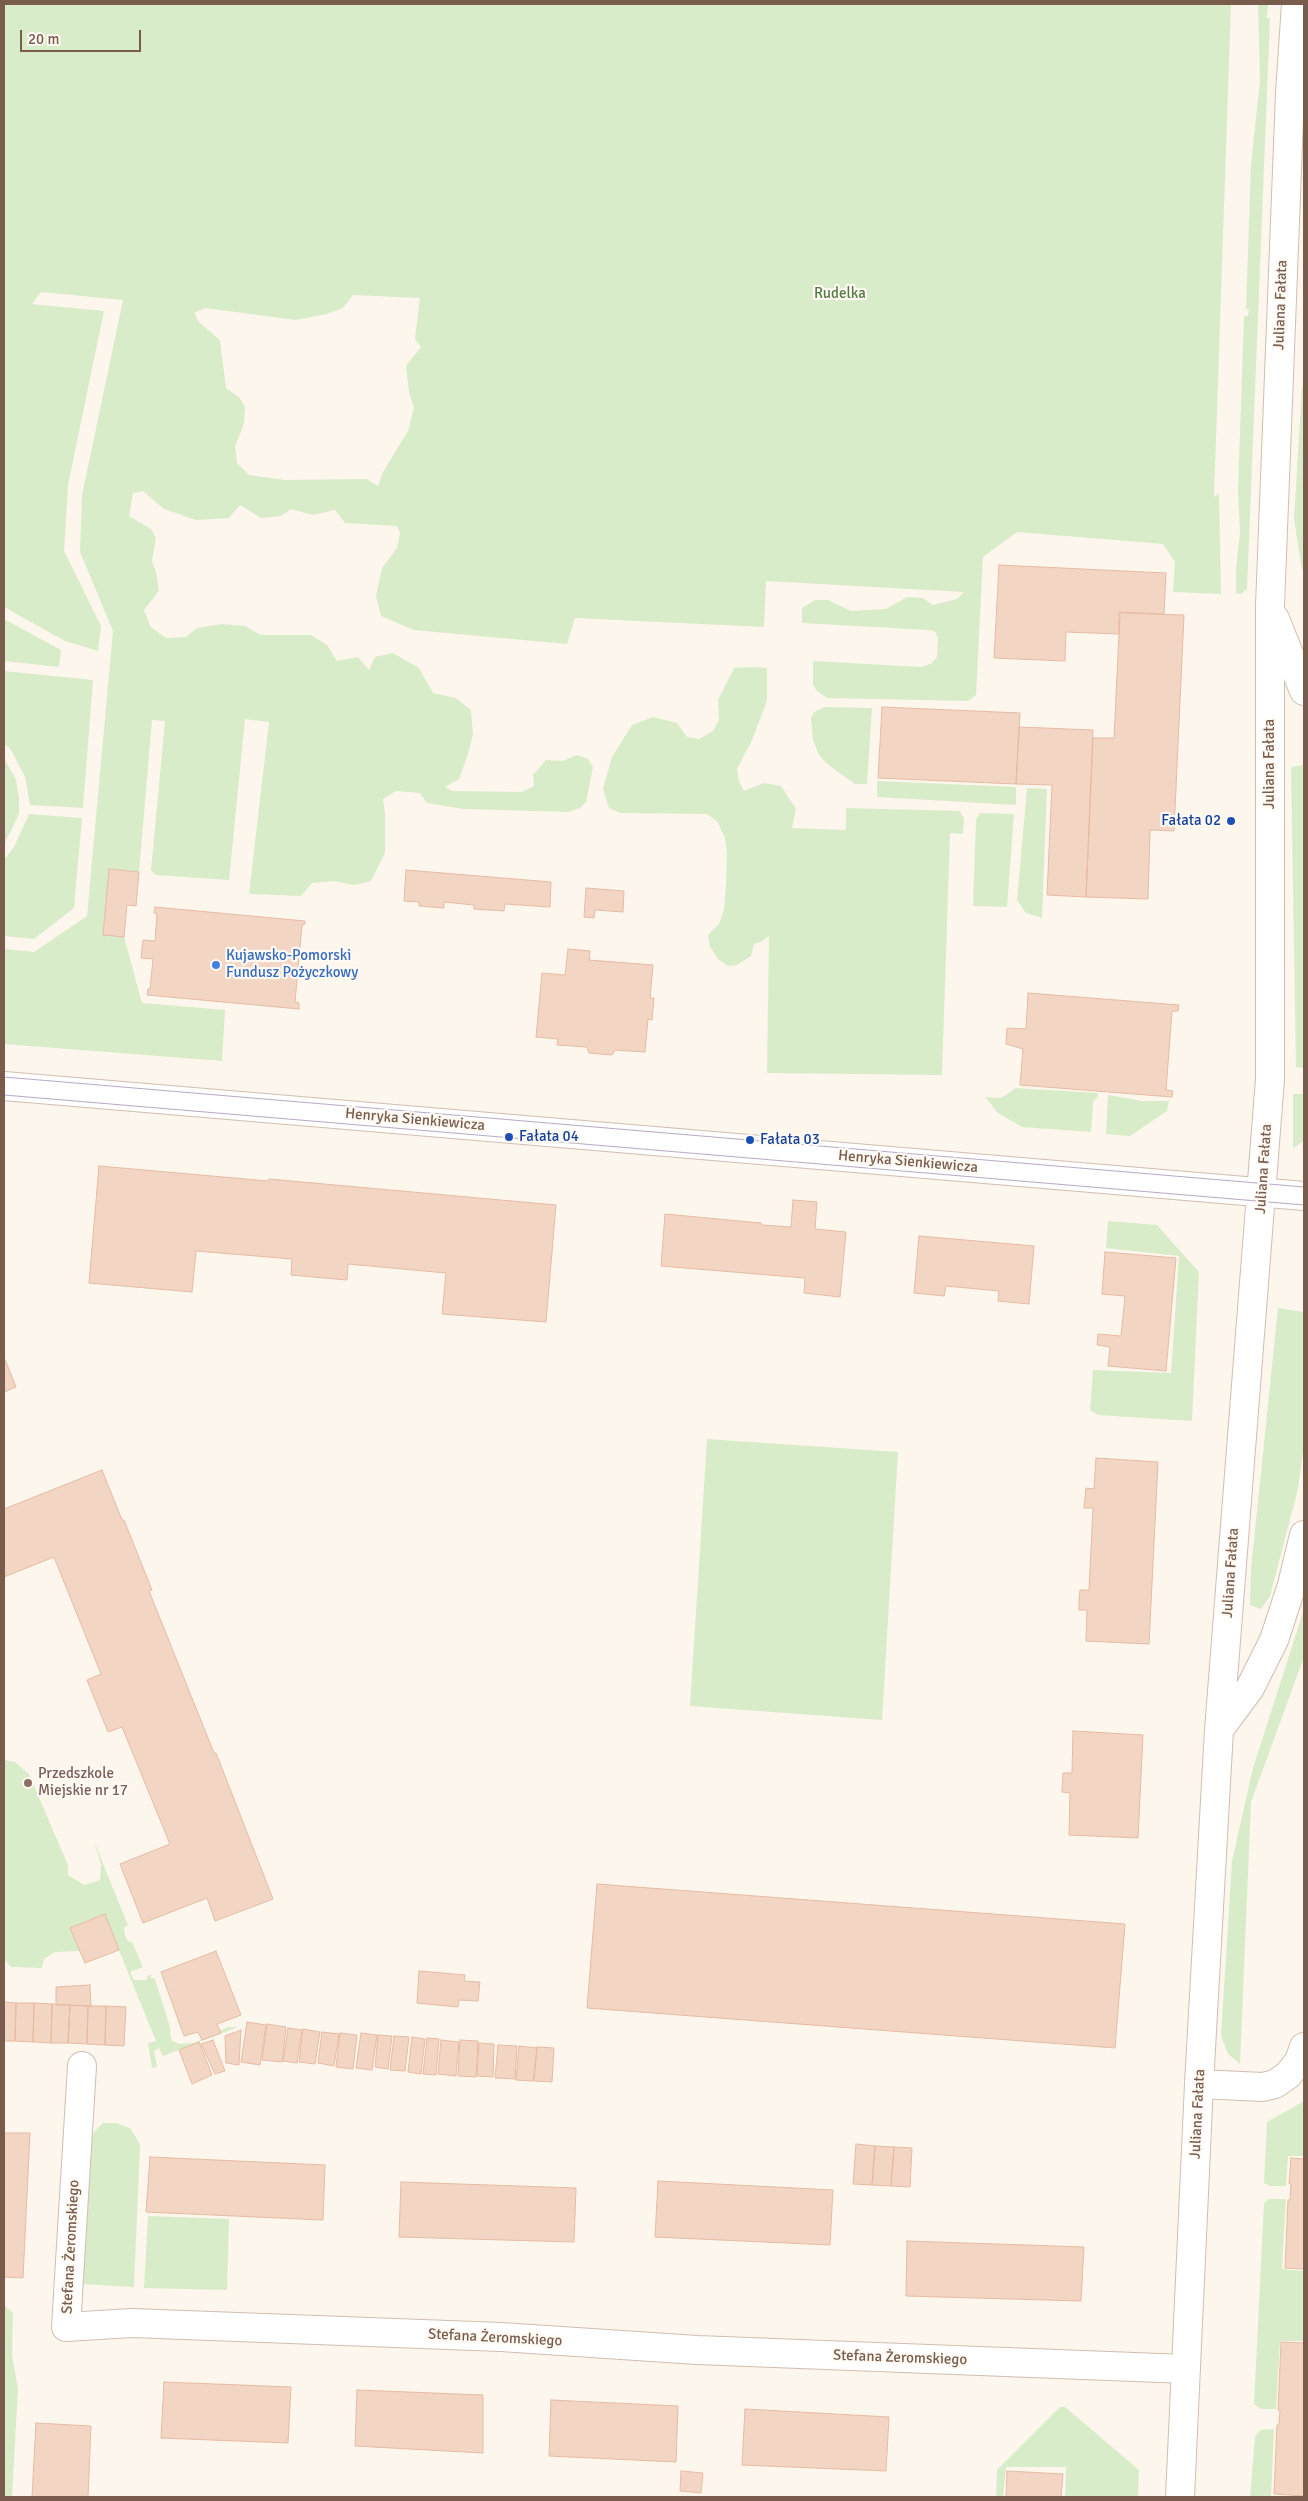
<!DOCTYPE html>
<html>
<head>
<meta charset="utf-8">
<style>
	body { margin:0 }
	#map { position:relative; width:1308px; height:2501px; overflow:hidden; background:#fdf6ec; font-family:Signika,sans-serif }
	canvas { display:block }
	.frame { position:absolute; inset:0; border:5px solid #7a5c4d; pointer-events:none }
	.scale { position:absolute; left:20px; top:30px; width:121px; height:22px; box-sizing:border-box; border:2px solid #7a5c4d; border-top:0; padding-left:6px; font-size:15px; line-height:18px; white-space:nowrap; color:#7a5c4d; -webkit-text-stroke:4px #fffaf3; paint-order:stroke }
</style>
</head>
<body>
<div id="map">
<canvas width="1308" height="2501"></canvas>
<div class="frame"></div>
<div class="scale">20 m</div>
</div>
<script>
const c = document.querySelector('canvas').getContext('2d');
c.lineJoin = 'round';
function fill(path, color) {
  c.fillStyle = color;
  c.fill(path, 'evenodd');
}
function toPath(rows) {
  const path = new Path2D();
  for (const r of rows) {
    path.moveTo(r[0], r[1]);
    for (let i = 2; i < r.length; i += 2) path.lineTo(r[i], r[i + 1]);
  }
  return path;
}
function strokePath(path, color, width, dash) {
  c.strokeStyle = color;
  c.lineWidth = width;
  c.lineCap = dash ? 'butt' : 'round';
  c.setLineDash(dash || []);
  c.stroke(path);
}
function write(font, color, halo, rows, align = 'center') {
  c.font = font + ' Signika,sans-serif';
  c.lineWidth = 4.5;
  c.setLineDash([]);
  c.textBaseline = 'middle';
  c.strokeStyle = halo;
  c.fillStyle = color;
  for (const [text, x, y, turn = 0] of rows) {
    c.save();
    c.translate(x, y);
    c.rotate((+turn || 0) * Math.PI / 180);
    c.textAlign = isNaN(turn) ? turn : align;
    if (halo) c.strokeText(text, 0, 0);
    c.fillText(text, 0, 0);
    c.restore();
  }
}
fill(toPath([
	[4,4,1231,4,1214,497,1219,493,1221,594,1173,592,1175,562,1163,544,1017,532,983,557,976,695,968,701,828,698,818,692,813,685,813,661,920,667,931,664,937,657,938,638,935,632,930,630,802,623,802,608,815,600,828,600,851,611,886,609,907,597,923,598,933,605,957,599,964,592,766,581,764,627,575,618,567,644,414,630,381,616,376,596,382,568,397,548,400,533,397,526,345,523,335,510,313,515,291,509,281,516,261,518,240,505,229,518,196,520,164,509,143,491,133,493,129,516,151,529,156,538,152,561,156,572,159,591,144,610,151,627,166,638,186,637,197,628,222,624,245,626,261,635,311,635,327,645,337,661,358,657,369,670,375,657,393,653,419,668,433,693,456,698,471,710,473,735,467,757,459,779,445,787,452,791,522,792,534,786,533,775,546,760,563,761,577,755,588,759,593,767,586,802,580,808,569,812,463,809,427,803,420,793,396,791,383,799,385,813,385,853,371,881,354,885,334,881,312,883,301,896,249,894,269,722,245,719,229,880,156,875,151,870,165,721,152,720,139,872,109,869,103,935,124,937,142,1003,225,1010,222,1061,4,1044,4,949,34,952,87,916,113,631,80,552,82,495,123,300,41,292,32,304,104,311,68,485,64,551,101,626,98,651,65,641,4,607],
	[353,295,420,298,415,339,421,347,406,366,409,392,414,408,408,431,383,472,378,486,366,479,285,480,249,475,237,463,235,447,244,423,245,407,240,398,226,388,220,340,199,322,194,313,205,308,296,320,327,314,343,308],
	[1258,4,1268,4,1267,18,1270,18,1247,589,1241,594,1236,593,1236,569,1240,532,1238,491,1244,316,1248,316,1249,309,1246,309,1251,164,1260,81],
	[1304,376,1304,569,1302,570,1294,519,1302,388],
	[4,619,61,650,59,667,4,661],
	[753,667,767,668,767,701,752,740,737,769,739,781,744,791,764,783,781,786,796,809,792,828,846,830,846,808,960,811,964,819,963,834,950,833,942,1075,767,1073,769,936,761,942,754,944,751,956,737,965,728,966,718,959,710,947,708,935,719,924,724,909,726,885,727,854,725,838,717,821,707,814,620,813,609,808,603,789,612,757,632,725,653,717,677,723,687,737,699,739,713,731,719,720,718,700,734,668],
	[4,671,93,680,83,808,30,805,25,777,11,750,4,743],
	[824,707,872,708,867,784,855,784,826,763,819,755,813,740,811,718,814,712],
	[4,758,16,780,19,798,19,814,4,845],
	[1302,765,1304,768,1304,1068,1296,1067,1291,767],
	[877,781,1016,787,1016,805,877,797],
	[1027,788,1047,789,1042,918,1026,913,1017,900],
	[980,813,1014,814,1007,907,973,906,976,820],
	[29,814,82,818,74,908,34,939,4,936,4,860,14,847],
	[1016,1088,1098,1093,1097,1098,1093,1102,1091,1132,1022,1127,998,1113,985,1097,1001,1098],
	[1293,1094,1304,1094,1304,1141,1293,1148],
	[1108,1095,1142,1101,1169,1101,1167,1111,1130,1136,1106,1134],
	[1108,1221,1157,1225,1199,1272,1192,1421,1098,1415,1090,1410,1093,1370,1171,1373,1179,1256,1106,1248],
	[1278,1308,1304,1312,1304,1445,1298,1489,1270,1596,1261,1609,1250,1605,1251,1569],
	[707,1439,898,1452,882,1720,690,1706],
	[1304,1609,1304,1657,1251,1802,1240,2064,1228,2054,1221,2036,1232,1861,1253,1768],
	[4,1760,15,1762,29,1774,68,1865,68,1875,84,1885,100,1880,101,1864,93,1839,128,1925,124,1928,125,1936,128,1941,132,1942,143,1967,130,1972,134,1980,147,1980,147,1976,153,1974,150,1977,155,1979,170,2027,171,2040,179,2044,194,2043,228,2027,238,2027,163,2056,159,2048,154,2051,157,2067,152,2068,148,2043,156,2041,104,1914,71,1928,80,1951,55,1952,44,1959,42,1968,11,1967,4,1959],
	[1304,2101,1304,2156,1288,2156,1286,2186,1270,2186,1264,2183,1267,2122],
	[103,2123,116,2123,131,2129,140,2145,134,2287,79,2284,87,2146,95,2131],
	[1269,2199,1286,2199,1282,2269,1304,2271,1304,2341,1280,2341,1276,2409,1261,2409,1254,2404,1264,2203],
	[148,2216,229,2219,227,2290,144,2288],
	[4,2305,13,2313,12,2355,18,2389,12,2497,4,2497],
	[1060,2407,1065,2407,1139,2470,1138,2497,1065,2497,1066,2467,1006,2467,1003,2497,996,2497,997,2470],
	[1274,2429,1271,2497,1250,2497,1255,2437,1260,2430]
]), '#d8ecc9');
const building = toPath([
	[999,565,1166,573,1164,614,1119,612,1119,634,1066,632,1065,661,994,658,999,565],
	[1120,613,1184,615,1174,831,1150,830,1148,899,1086,897,1093,738,1114,738,1120,613],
	[882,707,1020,713,1016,784,878,778,882,707],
	[1019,727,1093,730,1086,897,1047,895,1052,785,1016,784,1019,727],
	[109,869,139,872,136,906,127,905,124,937,103,935,109,869],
	[406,870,551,882,550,907,505,904,504,911,474,909,474,905,444,902,444,908,419,906,419,902,404,901,406,870],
	[586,888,624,891,623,912,595,910,594,918,584,917,586,888],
	[155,907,305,921,305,924,302,925,295,1002,299,1003,299,1009,147,995,148,989,150,989,153,959,141,958,143,940,155,941,157,914,154,913,155,907],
	[568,949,590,951,589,960,653,965,650,998,654,998,652,1020,648,1019,645,1052,615,1050,612,1055,589,1053,587,1047,557,1045,558,1039,536,1037,542,973,565,975,568,949],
	[1028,993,1179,1005,1178,1011,1172,1011,1166,1090,1173,1091,1172,1097,1020,1085,1023,1049,1006,1044,1007,1028,1026,1029,1028,993],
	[99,1166,268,1181,269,1179,556,1205,546,1322,442,1314,446,1273,348,1264,347,1280,291,1275,292,1259,196,1251,192,1292,89,1283,99,1166],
	[793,1200,817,1202,815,1229,846,1232,840,1297,804,1293,805,1278,661,1266,665,1214,761,1223,762,1225,791,1227,793,1200],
	[919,1236,1034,1246,1029,1304,998,1301,999,1291,946,1286,944,1296,914,1293,919,1236],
	[1105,1252,1176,1258,1166,1371,1108,1366,1110,1347,1097,1345,1098,1334,1121,1336,1125,1296,1102,1294,1105,1252],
	[4,1357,16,1387,4,1392,4,1357],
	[1096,1458,1158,1462,1149,1644,1086,1641,1087,1610,1079,1610,1079,1600,1080,1590,1089,1590,1093,1508,1084,1508,1086,1488,1094,1489,1096,1458],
	[102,1470,122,1520,124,1520,152,1590,149,1591,214,1753,216,1753,273,1899,215,1921,207,1898,143,1923,120,1864,170,1844,122,1727,108,1732,87,1680,101,1674,54,1557,4,1577,4,1509,102,1470],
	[1073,1731,1143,1735,1138,1838,1069,1835,1070,1793,1062,1792,1063,1773,1072,1773,1073,1731],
	[597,1884,1125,1924,1115,2048,587,2008,597,1884],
	[105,1914,119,1950,85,1963,70,1928,105,1914],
	[216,1951,241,2015,217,2024,221,2033,202,2040,198,2032,184,2036,161,1972,216,1951],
	[419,1971,465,1975,464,1981,480,1982,478,2001,459,2000,458,2007,417,2003,419,1971],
	[90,1985,91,2006,56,2005,56,1987,90,1985],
	[4,2002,16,2003,15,2041,4,2041,4,2002],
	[16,2003,34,2003,33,2042,15,2041,16,2003],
	[34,2003,52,2004,51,2043,33,2042,34,2003],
	[52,2004,70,2005,68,2043,51,2043,52,2004],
	[70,2005,88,2006,87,2044,68,2043,70,2005],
	[88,2006,106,2006,105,2045,87,2044,88,2006],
	[106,2006,126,2007,124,2046,105,2045,106,2006],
	[247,2022,266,2025,260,2065,241,2062,247,2022],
	[267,2024,286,2027,282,2062,262,2060,267,2024],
	[288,2028,302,2030,297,2063,283,2061,288,2028],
	[303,2029,320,2032,315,2064,299,2062,303,2029],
	[241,2030,239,2065,226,2063,225,2036,241,2030],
	[322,2032,339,2034,334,2066,318,2063,322,2032],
	[340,2033,357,2035,353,2069,336,2067,340,2033],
	[361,2033,377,2035,372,2070,356,2068,361,2033],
	[378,2035,392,2036,388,2069,375,2067,378,2035],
	[394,2036,409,2037,405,2071,390,2070,394,2036],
	[412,2037,425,2039,421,2074,408,2072,412,2037],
	[427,2038,439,2039,436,2075,423,2074,427,2038],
	[213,2040,225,2071,215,2074,201,2044,213,2040],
	[441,2040,459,2042,456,2076,438,2074,441,2040],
	[460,2040,478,2041,476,2077,458,2076,460,2040],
	[199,2042,212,2075,192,2084,179,2050,199,2042],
	[479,2043,494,2044,493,2077,477,2076,479,2043],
	[498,2045,517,2046,515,2079,495,2078,498,2045],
	[519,2046,537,2048,533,2081,516,2080,519,2046],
	[537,2047,554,2048,552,2082,534,2081,537,2047],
	[4,2133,30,2133,23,2278,4,2277,4,2133],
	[856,2144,875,2146,872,2185,853,2184,856,2144],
	[875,2146,894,2147,891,2186,872,2185,875,2146],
	[894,2147,912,2148,910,2187,891,2186,894,2147],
	[150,2157,325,2165,323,2220,146,2212,150,2157],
	[1291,2158,1304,2159,1304,2269,1285,2268,1288,2200,1290,2200,1291,2184,1289,2184,1291,2158],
	[658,2181,833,2190,830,2245,655,2237,658,2181],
	[401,2182,576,2188,574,2242,399,2237,401,2182],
	[907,2241,1084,2247,1081,2301,906,2296,907,2241],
	[1281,2342,1304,2343,1304,2496,1274,2494,1277,2425,1279,2424,1280,2411,1278,2410,1281,2342],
	[164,2382,291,2387,288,2443,161,2438,164,2382],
	[357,2390,483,2395,483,2453,355,2446,357,2390],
	[551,2400,678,2406,676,2462,549,2456,551,2400],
	[745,2409,889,2417,886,2471,742,2465,745,2409],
	[36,2423,91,2426,88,2497,32,2497,36,2423],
	[681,2471,703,2473,701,2493,680,2491,681,2471],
	[1007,2471,1063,2474,1061,2497,1006,2497,1007,2471]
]);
fill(building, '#f3d5c3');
strokePath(building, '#e6bba3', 1);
const street = toPath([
	[1275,619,1304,691],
	[4,1086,1304,1196],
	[1219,1730,1250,1688,1274,1640,1292,1585,1304,1535],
	[82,2066,66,2327,132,2323,501,2337,697,2350,1186,2369],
	[1199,2084,1263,2087,1275,2084,1288,2075,1299,2061,1304,2047],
	[1180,2497,1199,2084,1219,1730,1270,1079,1270,606,1290,93,1296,4]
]);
strokePath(street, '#d1beb0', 30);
strokePath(street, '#fff', 28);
strokePath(toPath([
	[4,1077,1304,1187],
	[4,1095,1304,1205]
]), '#b9a8c9', 1);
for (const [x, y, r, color] of [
	[1231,821,5,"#1a4fb4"],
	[216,965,5,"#3f7fe0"],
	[509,1137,5,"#1a4fb4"],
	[750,1140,5,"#1a4fb4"],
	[28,1783,5,"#8d6e63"]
]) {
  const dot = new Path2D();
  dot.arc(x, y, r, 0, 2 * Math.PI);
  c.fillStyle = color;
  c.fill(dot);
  strokePath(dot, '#fffaf3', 2);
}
write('15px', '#537a41', '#fffaf3', [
	["Rudelka",840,294]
]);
write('15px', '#7a5c4d', '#fffaf3', [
	["Juliana Fałata",1281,305,-88],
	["Juliana Fałata",1270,764,-90],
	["Henryka Sienkiewicza",415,1120,5],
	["Henryka Sienkiewicza",908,1162,5],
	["Juliana Fałata",1264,1169,-86],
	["Juliana Fałata",1231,1573,-86],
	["Juliana Fałata",1198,2114,-87],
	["Stefana Żeromskiego",71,2247,-87],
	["Stefana Żeromskiego",495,2338,3],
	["Stefana Żeromskiego",900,2358,2]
]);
write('15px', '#164399', '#fffaf3', [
	["Fałata 02",1221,821,"right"],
	["Fałata 04",519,1137],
	["Fałata 03",760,1140]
], 'left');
write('15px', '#366cbe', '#fffaf3', [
	["Kujawsko-Pomorski",226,956],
	["Fundusz Pożyczkowy",226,973]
], 'left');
write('15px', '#785e54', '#fffaf3', [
	["Przedszkole",38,1774],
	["Miejskie nr 17",38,1791]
], 'left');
</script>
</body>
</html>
